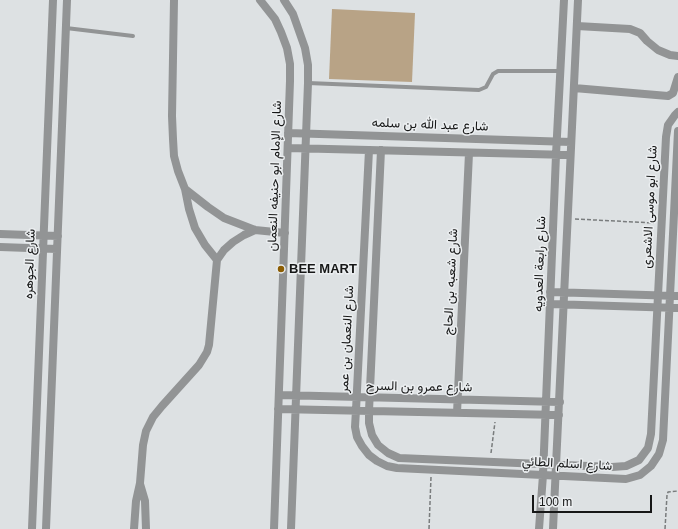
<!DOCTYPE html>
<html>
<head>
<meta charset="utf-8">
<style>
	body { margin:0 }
	#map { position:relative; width:678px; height:529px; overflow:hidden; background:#dde1e3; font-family:Helvetica,sans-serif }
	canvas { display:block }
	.scale { position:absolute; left:532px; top:495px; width:120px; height:18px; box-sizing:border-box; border:2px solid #161717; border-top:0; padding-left:5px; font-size:12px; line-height:14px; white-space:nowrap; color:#161717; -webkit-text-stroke:3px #ebeef0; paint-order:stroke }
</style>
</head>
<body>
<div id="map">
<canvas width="678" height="529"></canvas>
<div class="scale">100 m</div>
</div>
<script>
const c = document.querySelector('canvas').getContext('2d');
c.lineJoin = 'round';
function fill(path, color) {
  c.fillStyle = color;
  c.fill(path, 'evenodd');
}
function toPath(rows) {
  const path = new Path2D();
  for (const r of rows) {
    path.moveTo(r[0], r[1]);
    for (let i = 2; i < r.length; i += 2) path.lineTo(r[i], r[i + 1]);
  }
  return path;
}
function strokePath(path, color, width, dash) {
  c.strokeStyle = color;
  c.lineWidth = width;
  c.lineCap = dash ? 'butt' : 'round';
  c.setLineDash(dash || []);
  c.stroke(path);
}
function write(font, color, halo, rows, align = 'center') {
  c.font = font + ' Helvetica,Vazirmatn,sans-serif';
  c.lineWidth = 3;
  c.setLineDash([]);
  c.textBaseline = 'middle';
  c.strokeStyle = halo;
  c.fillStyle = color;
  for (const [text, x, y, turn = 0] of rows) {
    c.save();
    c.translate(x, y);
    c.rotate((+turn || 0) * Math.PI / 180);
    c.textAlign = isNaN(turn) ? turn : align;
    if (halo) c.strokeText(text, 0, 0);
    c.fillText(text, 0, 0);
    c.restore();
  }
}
fill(toPath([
	[332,9,415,13,412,82,329,79]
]), '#b8a386');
strokePath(toPath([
	[575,219,654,223],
	[491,453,495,422],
	[429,529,431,477],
	[665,529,667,495,668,492,678,491]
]), '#797c7d', 1.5, [4, 2]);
strokePath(toPath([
	[66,28,133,36],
	[308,83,479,90,486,87,493,74,498,71,560,71]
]), '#929495', 4);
strokePath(toPath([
	[174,0,172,116,173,139,174,156,178,171,185,189,208,207,224,218,255,230,285,233],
	[260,0,275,19,281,32,287,48,290,64,290,81,274,529],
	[284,0,293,14,305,48,308,65,308,83,291,529],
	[577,26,630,29,640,33,647,41,658,50,670,55,678,56],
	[574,88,668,96,673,93,678,77],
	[288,133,571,142],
	[288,148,570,155],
	[369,150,356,410,355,427,357,437,362,446,369,455,377,461,387,466,397,468,626,479,640,475,651,466,659,454,663,440,678,131],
	[381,150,369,411,369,423,372,435,378,445,388,453,399,458,612,467,626,466,639,460,648,448,651,434,666,137,668,125,675,115,678,112],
	[185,189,189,209,195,228,205,245,217,260],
	[0,234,58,236],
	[0,247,57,249],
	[550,292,678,296],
	[550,304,678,308],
	[279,395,560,402],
	[278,409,559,415],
	[457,413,469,153],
	[140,484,145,501,146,529],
	[32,529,53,0],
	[46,529,67,0],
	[134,529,136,501,140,483,143,445,146,431,153,417,162,406,199,365,207,352,209,345,217,260,224,250,233,242,244,235,255,230],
	[539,529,543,475,556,155,564,0],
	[553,529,578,0]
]), '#929495', 8);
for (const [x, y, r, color] of [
	[281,269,4,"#8c5d03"]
]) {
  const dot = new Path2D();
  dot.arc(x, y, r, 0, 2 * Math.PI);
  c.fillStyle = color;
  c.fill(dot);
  strokePath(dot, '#ebeef0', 1.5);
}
write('13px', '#161717', '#ebeef0', [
	["شارع عبد الله بن سلمه",430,125,2],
	["شارع الإمام ابو حنيفه النعمان",275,176,-88],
	["شارع ابو موسى الاشعرى",650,207,-87],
	["شارع الجوهره",30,264,-88],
	["شارع رابعة العدويه",540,264,-88],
	["شارع شعبه بن الحاج",451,282,-87],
	["شارع النعمان بن عمر",347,339,-87],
	["شارع عمرو بن السرح",419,387,1],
	["شارع اسلم الطائي",567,464,3]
]);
write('bold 13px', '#161717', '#ebeef0', [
	["BEE MART",289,269]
], 'left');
</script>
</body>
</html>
